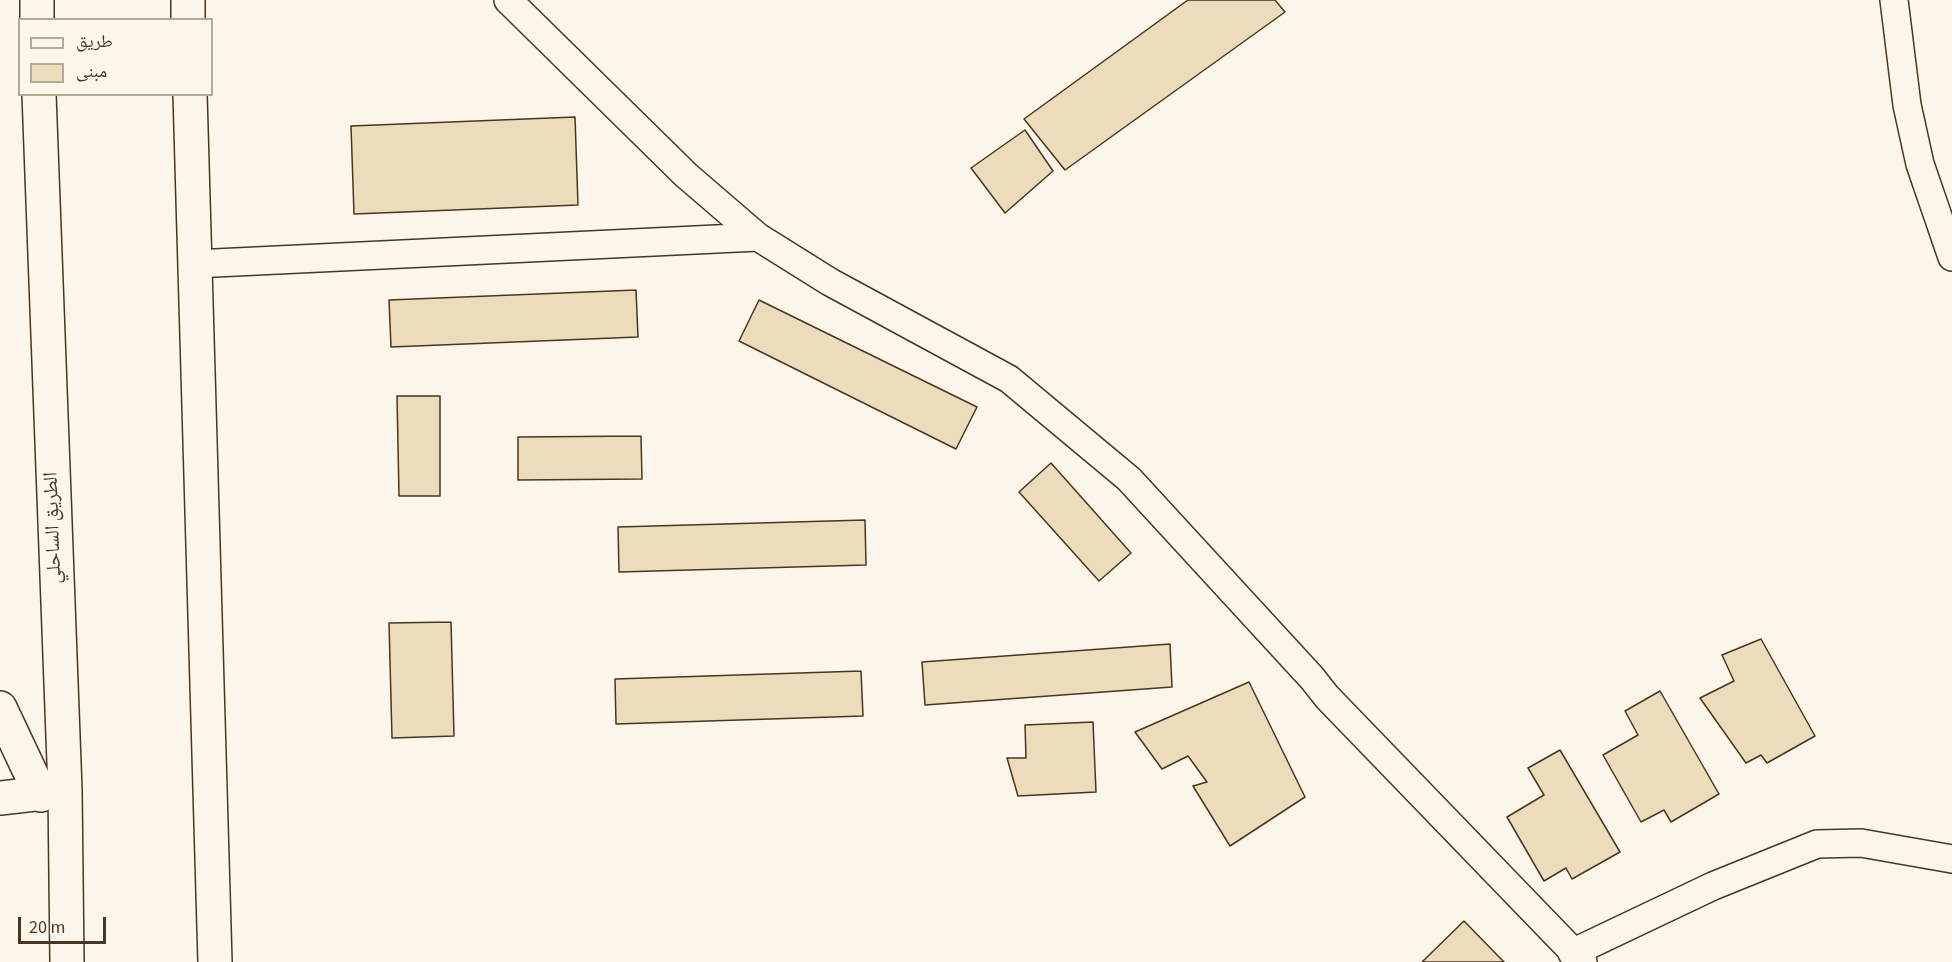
<!DOCTYPE html>
<html>
<head>
<meta charset="utf-8">
<style>
	body { margin:0 }
	#map { position:relative; width:1952px; height:962px; overflow:hidden; background:#fbf6e9; font-family:"Source Sans 3","Noto Naskh Arabic",sans-serif }
	canvas { display:block }
	.legend { position:absolute; left:18px; top:18px; width:195px; height:78px; box-sizing:border-box; background:#fbf6e9; border:2px solid #b4a999; margin:0; padding:8px 10px; list-style:none; font-size:18px; color:#4a3520 }
	.legend li { display:flex; align-items:center; gap:12px; height:30px }
	.legend b { width:30px; border:2px solid #b4a999 }
	.scale { position:absolute; left:18px; top:917px; width:88px; height:27px; box-sizing:border-box; border:3px solid #4a3520; border-top:0; padding-left:8px; font-size:18px; line-height:21px; white-space:nowrap; color:#4a3520; -webkit-text-stroke:4px #fbf6e9; paint-order:stroke }
</style>
</head>
<body>
<div id="map">
<canvas width="1952" height="962"></canvas>
<ul class="legend">
<li><b style="height:8px;background:#fbf6e9"></b>طريق</li>
<li><b style="height:16px;background:#ecdcbc"></b>مبنى</li>
</ul>
<div class="scale">20 m</div>
</div>
<script>
const c = document.querySelector('canvas').getContext('2d');
c.lineJoin = 'round';
function fill(path, color) {
  c.fillStyle = color;
  c.fill(path, 'evenodd');
}
function toPath(rows) {
  const path = new Path2D();
  for (const r of rows) {
    path.moveTo(r[0], r[1]);
    for (let i = 2; i < r.length; i += 2) path.lineTo(r[i], r[i + 1]);
  }
  return path;
}
function strokePath(path, color, width, dash) {
  c.strokeStyle = color;
  c.lineWidth = width;
  c.lineCap = dash ? 'butt' : 'round';
  c.setLineDash(dash || []);
  c.stroke(path);
}
function write(font, color, halo, rows, align = 'center') {
  c.font = font + ' "Source Sans 3","Noto Naskh Arabic",sans-serif';
  c.lineWidth = 4.5;
  c.setLineDash([]);
  c.textBaseline = 'middle';
  c.strokeStyle = halo;
  c.fillStyle = color;
  for (const [text, x, y, turn = 0] of rows) {
    c.save();
    c.translate(x, y);
    c.rotate((+turn || 0) * Math.PI / 180);
    c.textAlign = isNaN(turn) ? turn : align;
    if (halo) c.strokeText(text, 0, 0);
    c.fillText(text, 0, 0);
    c.restore();
  }
}
const building = toPath([
	[1188,0,1275,0,1285,12,1065,170,1024,119,1188,0],
	[575,117,578,205,354,214,351,126,575,117],
	[1025,130,1053,171,1005,213,971,168,1025,130],
	[636,290,638,337,391,347,389,300,636,290],
	[759,300,977,407,956,449,739,341,759,300],
	[397,396,440,396,440,496,399,496,397,396],
	[641,436,642,479,518,480,518,437,641,436],
	[1051,463,1131,553,1099,581,1019,492,1051,463],
	[865,520,866,565,619,572,618,527,865,520],
	[451,622,454,736,392,738,389,623,451,622],
	[1761,639,1815,736,1767,763,1761,755,1746,763,1700,698,1734,681,1722,655,1761,639],
	[1170,644,1172,687,925,705,922,662,1170,644],
	[861,671,863,716,616,724,615,679,861,671],
	[1249,682,1305,797,1230,846,1193,786,1207,782,1188,756,1162,769,1135,732,1249,682],
	[1660,691,1719,794,1671,822,1664,810,1641,822,1603,755,1638,735,1625,711,1660,691],
	[1093,722,1096,792,1018,796,1007,758,1026,758,1025,725,1093,722],
	[1560,750,1620,852,1572,879,1566,868,1544,881,1507,817,1544,795,1528,768,1560,750],
	[1464,921,1504,962,1422,962,1464,921]
]);
fill(building, '#ecdcbc');
strokePath(building, '#4a3520', 1.5);
const minor = toPath([
	[508,0,686,175,758,237,830,282,1009,379,1129,479,1312,678,1327,697,1583,962],
	[1894,0,1907,105,1920,164,1952,257],
	[194,264,758,237],
	[1572,953,1713,886,1817,844,1861,843,1952,859]
]);
const tertiary = toPath([
	[0,708,41,795],
	[0,798,61,791]
]);
const trunk = toPath([
	[188,0,188,20],
	[37,20,37,0],
	[39,94,65,790,67,962],
	[190,94,215,962]
]);
strokePath(minor, '#4a3520', 30);
strokePath(tertiary, '#4a3520', 36);
strokePath(trunk, '#4a3520', 36);
strokePath(minor, '#fbf6e9', 27);
strokePath(tertiary, '#fbf6e9', 33);
strokePath(trunk, '#fbf6e9', 33);
write('20px', '#4a3520', '#fbf6e9', [
	["الطريق الساحلي",54,528,-92]
]);
</script>
</body>
</html>
